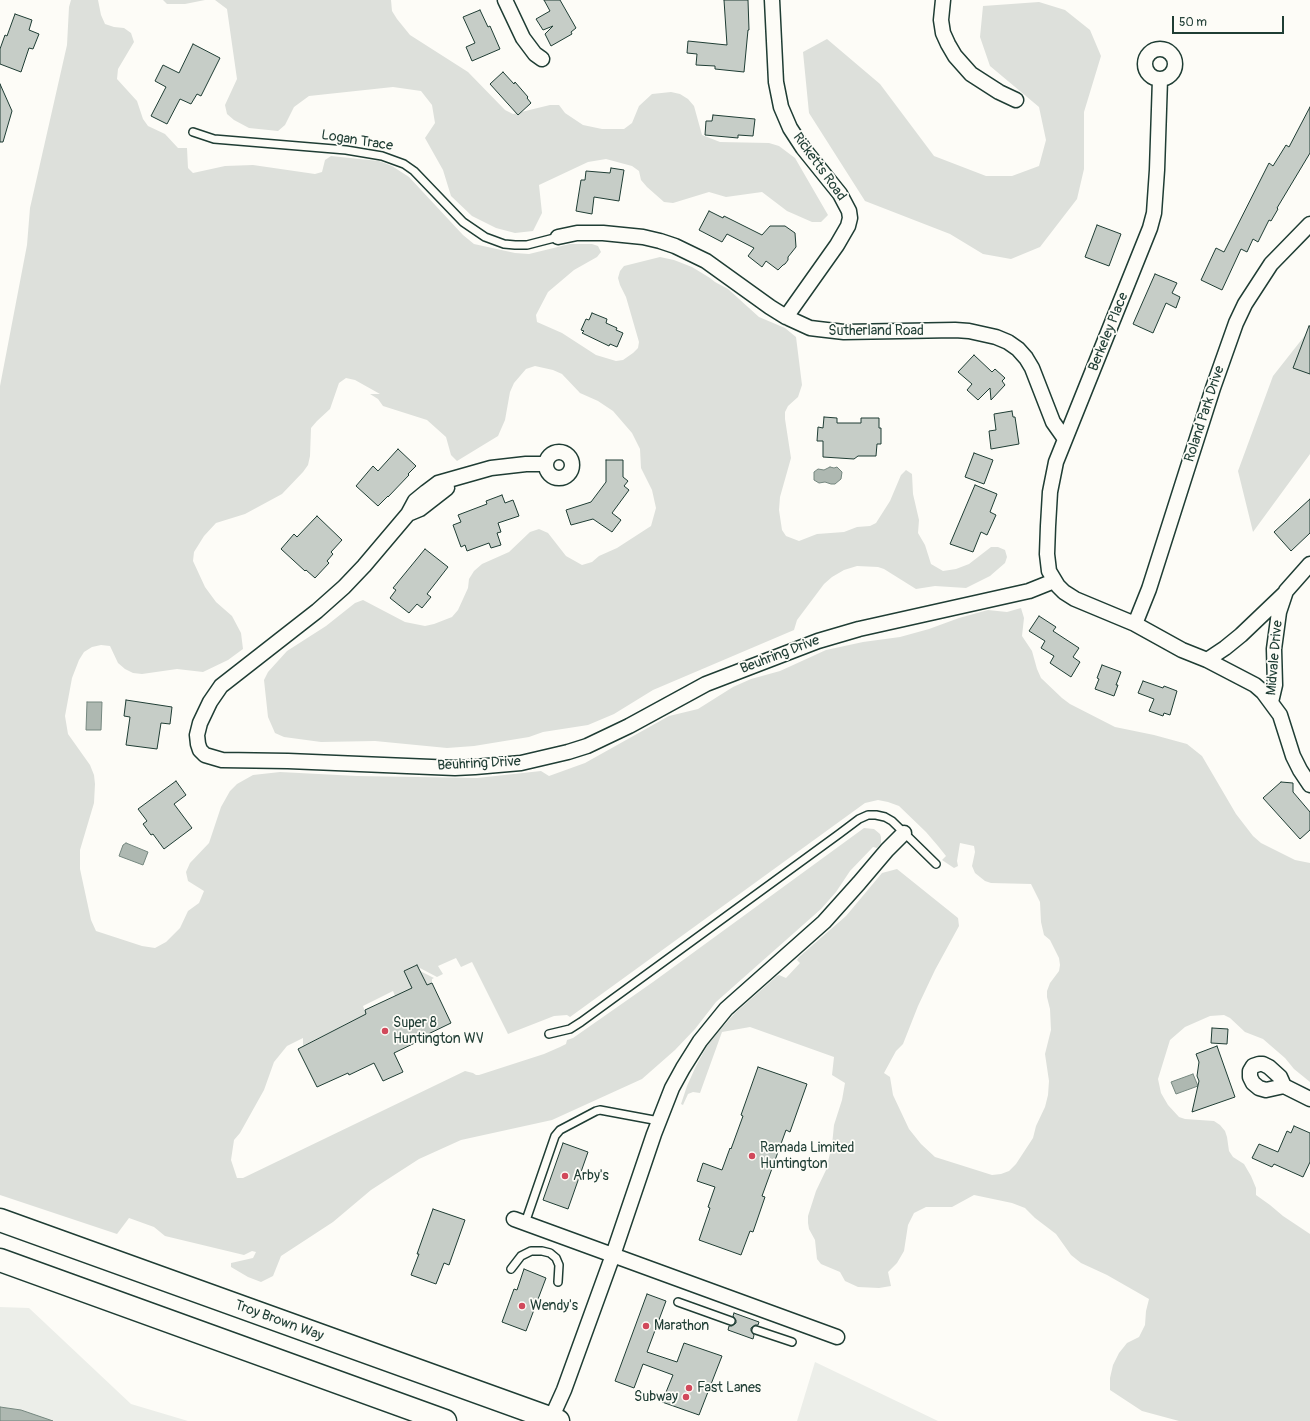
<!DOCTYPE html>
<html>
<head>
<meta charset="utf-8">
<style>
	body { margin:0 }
	#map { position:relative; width:1310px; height:1421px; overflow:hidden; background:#fdfcf7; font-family:Pangolin,sans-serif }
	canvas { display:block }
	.scale { position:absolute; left:1172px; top:16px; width:112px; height:18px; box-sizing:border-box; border:2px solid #1f3d34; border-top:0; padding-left:5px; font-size:12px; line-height:14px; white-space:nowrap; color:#1f3d34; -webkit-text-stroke:3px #fdfcf7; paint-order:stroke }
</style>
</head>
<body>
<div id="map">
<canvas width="1310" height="1421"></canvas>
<div class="scale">50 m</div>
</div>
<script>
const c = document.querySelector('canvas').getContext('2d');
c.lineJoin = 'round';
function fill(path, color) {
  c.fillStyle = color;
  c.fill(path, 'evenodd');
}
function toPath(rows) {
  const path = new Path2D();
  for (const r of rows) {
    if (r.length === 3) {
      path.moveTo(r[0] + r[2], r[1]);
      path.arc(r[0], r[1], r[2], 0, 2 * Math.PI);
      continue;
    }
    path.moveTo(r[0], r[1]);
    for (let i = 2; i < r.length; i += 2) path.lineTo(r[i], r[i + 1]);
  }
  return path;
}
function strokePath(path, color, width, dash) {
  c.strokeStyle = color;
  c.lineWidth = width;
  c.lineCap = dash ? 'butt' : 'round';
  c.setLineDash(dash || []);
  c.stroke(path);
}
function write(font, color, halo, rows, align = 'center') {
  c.font = font + ' Pangolin,sans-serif';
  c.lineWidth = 3.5;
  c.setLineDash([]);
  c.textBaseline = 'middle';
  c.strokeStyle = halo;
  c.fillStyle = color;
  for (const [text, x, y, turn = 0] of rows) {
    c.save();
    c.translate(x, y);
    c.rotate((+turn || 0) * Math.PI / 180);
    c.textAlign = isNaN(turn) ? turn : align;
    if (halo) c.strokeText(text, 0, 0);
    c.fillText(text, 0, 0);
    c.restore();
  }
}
fill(toPath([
	[0,1307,29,1308,131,1404,188,1421,0,1421],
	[815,1362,938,1421,797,1421]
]), '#eceee9');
fill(toPath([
	[71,0,98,0,101,15,105,24,114,27,124,28,131,33,134,42,118,69,117,79,137,101,143,119,148,126,165,134,178,148,187,148,188,168,193,173,225,166,253,165,315,174,322,172,325,160,331,156,379,161,392,166,409,177,463,235,474,244,515,253,529,254,570,244,592,244,598,246,601,252,597,257,574,270,548,292,536,315,537,322,562,333,596,355,616,361,623,360,633,353,638,348,639,342,626,297,620,285,618,278,620,271,624,266,660,257,674,260,692,267,710,278,715,282,728,289,759,317,785,328,796,337,802,385,798,397,788,406,785,412,785,419,791,458,780,497,779,510,782,530,786,536,799,541,817,534,844,532,857,527,870,526,876,523,890,501,901,475,906,470,912,474,913,494,919,520,918,533,925,545,931,564,943,571,956,569,969,564,991,547,998,547,1005,550,1007,557,1005,563,990,576,966,588,935,586,916,589,884,569,878,567,857,566,844,570,832,577,824,584,797,620,794,630,653,690,614,714,588,725,543,732,529,737,474,746,447,748,375,741,321,742,284,737,275,733,268,717,264,680,268,672,287,651,326,626,355,603,363,600,405,622,425,626,434,624,452,617,458,610,468,588,469,579,474,571,482,564,509,552,530,532,539,529,548,533,566,556,582,565,592,562,599,556,617,548,651,526,656,508,652,490,641,468,640,449,632,433,613,411,598,401,580,393,562,374,553,370,535,366,526,369,514,383,510,392,505,420,498,436,457,461,451,455,446,437,427,420,383,406,378,399,370,394,380,394,355,380,346,378,339,383,330,409,317,421,311,428,310,456,308,465,303,472,282,494,245,514,216,523,204,536,194,552,193,561,205,587,216,602,232,616,241,633,243,649,228,660,203,672,177,669,142,674,133,673,125,669,118,663,110,646,101,645,92,647,84,652,79,660,72,678,65,716,68,734,90,765,94,775,95,784,94,803,80,850,80,869,91,920,96,931,142,946,155,948,166,942,180,928,188,911,199,903,204,891,188,881,186,872,190,863,209,843,221,807,230,791,237,784,253,775,280,772,357,776,477,778,541,771,549,776,585,763,669,716,698,709,733,687,751,679,780,671,826,650,863,642,900,637,929,629,959,618,988,610,1007,612,1021,608,1024,618,1022,636,1032,651,1037,669,1041,678,1062,698,1070,704,1115,727,1154,735,1187,744,1202,756,1236,814,1253,836,1261,843,1295,860,1310,863,1310,1082,1294,1069,1285,1058,1263,1039,1245,1032,1230,1018,1224,1015,1210,1016,1185,1027,1170,1040,1158,1079,1161,1093,1168,1105,1179,1117,1185,1119,1214,1121,1220,1125,1225,1131,1227,1137,1229,1151,1233,1157,1244,1164,1251,1176,1256,1188,1256,1195,1270,1205,1283,1216,1310,1234,1310,1421,1179,1421,1142,1411,1110,1390,1110,1378,1113,1365,1119,1353,1127,1343,1139,1337,1145,1325,1146,1311,1149,1299,1107,1275,1081,1263,1071,1255,1056,1234,1035,1218,1025,1208,1012,1203,974,1195,952,1207,926,1207,914,1213,908,1225,904,1251,897,1263,888,1272,891,1286,879,1288,858,1287,845,1281,840,1272,821,1264,817,1259,815,1240,809,1229,808,1223,808,1216,816,1191,826,1170,832,1145,834,1125,842,1100,845,1083,832,1075,834,1057,750,1027,722,1032,700,1093,693,1092,688,1094,683,1105,681,1104,687,1086,696,1066,707,1046,720,1030,735,1013,777,976,779,975,786,978,800,963,797,960,799,957,846,916,882,873,897,869,958,918,959,926,935,970,918,1006,903,1044,896,1051,884,1073,890,1077,893,1095,909,1129,921,1144,935,1157,992,1175,1001,1174,1009,1171,1016,1164,1033,1138,1036,1126,1045,1107,1048,1095,1049,1081,1045,1054,1051,1030,1050,1009,1047,997,1047,991,1050,983,1059,971,1060,965,1059,958,1050,940,1044,935,1041,922,1040,902,1031,884,991,883,985,881,975,873,972,866,975,852,974,846,960,843,957,861,958,866,954,868,942,860,946,856,938,846,926,832,899,806,888,802,878,800,865,803,570,1017,567,1015,554,1016,508,1034,472,962,461,967,456,958,438,966,443,974,437,977,418,967,417,965,404,971,409,981,422,975,420,971,434,978,432,979,432,983,401,997,395,996,393,991,363,1006,366,1014,303,1046,303,1038,287,1046,274,1062,264,1090,240,1133,234,1140,231,1160,237,1178,243,1178,465,1071,473,1073,476,1075,479,1075,544,1054,560,1047,566,1044,567,1040,573,1038,653,982,864,828,874,829,880,834,881,837,881,843,877,848,873,847,850,871,836,892,821,909,716,1002,695,1029,675,1050,642,1079,552,1120,461,1140,419,1159,371,1190,333,1222,281,1256,273,1276,261,1282,248,1277,231,1267,231,1263,253,1258,256,1252,252,1251,244,1255,165,1236,154,1227,129,1218,117,1234,0,1195,0,386,27,245,30,208,67,45,69,7],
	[163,0,205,0,185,4,167,4],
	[215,0,391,0,392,11,397,19,410,35,468,72,505,110,513,114,550,105,559,105,565,113,583,125,602,129,624,129,632,123,639,106,652,94,671,92,680,94,688,99,694,106,702,135,720,142,769,143,779,146,795,158,828,215,821,222,812,222,787,211,762,192,726,197,709,192,673,203,664,202,647,187,641,180,639,171,632,166,606,159,588,162,539,185,542,213,533,231,515,233,496,228,472,216,451,196,443,170,425,138,435,123,432,105,421,91,393,87,309,96,294,107,285,125,278,131,249,128,234,120,227,114,225,105,237,79,227,9],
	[1039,2,1065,10,1090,30,1101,56,1084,112,1084,169,1077,199,1040,247,1011,259,983,254,950,234,865,201,809,113,803,52,827,39,880,84,934,156,986,176,1012,176,1039,166,1046,140,1039,107,990,66,980,37,983,6],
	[1310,329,1310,454,1253,532,1238,471,1273,376]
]), '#dde0db');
const water = toPath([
	[830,467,834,468,837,467,842,472,841,479,835,484,831,484,825,482,819,483,814,480,814,472,818,469,824,470,830,467],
	[87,702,102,702,101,730,86,730,87,702],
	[126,843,148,852,143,865,119,856,123,845,126,843],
	[1193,1074,1198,1086,1176,1094,1171,1082,1193,1074],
	[0,1407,21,1410,53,1421,0,1421,0,1407]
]);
fill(water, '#aeb8b1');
strokePath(water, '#75877f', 1);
const building = toPath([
	[544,0,560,0,576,28,571,32,572,34,551,46,545,34,553,26,543,30,536,19,550,11,544,0],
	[724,0,748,0,749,30,748,30,744,72,715,69,715,66,696,65,697,54,687,53,688,41,727,45,724,0],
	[480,10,488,27,490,26,500,49,472,61,466,47,475,43,463,17,480,10],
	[15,14,32,20,29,30,39,34,33,49,29,48,21,72,0,64,0,49,5,35,7,36,15,14],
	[193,44,220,58,201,96,197,94,191,104,180,99,167,124,151,116,166,87,155,81,163,65,179,73,193,44],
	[503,72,514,84,515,82,528,97,527,98,531,103,518,115,490,84,503,72],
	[0,84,12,111,3,142,0,142,0,84],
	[1310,107,1310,153,1277,208,1278,209,1271,221,1269,220,1258,242,1253,239,1247,252,1241,249,1222,290,1201,280,1216,248,1224,252,1269,163,1273,166,1286,145,1289,147,1310,107],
	[713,115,755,119,753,136,738,135,738,138,705,135,706,121,712,121,713,115],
	[611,168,624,170,619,201,594,197,592,214,576,211,581,180,585,180,586,171,610,173,611,168],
	[709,211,723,218,724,216,762,235,770,226,785,226,795,233,796,247,788,257,788,260,785,264,783,265,778,270,766,261,762,267,748,256,754,248,727,234,722,242,699,230,709,211],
	[1097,225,1121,234,1109,266,1085,257,1097,225],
	[1155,274,1177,283,1172,293,1180,297,1176,308,1166,303,1153,333,1133,324,1155,274],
	[592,313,607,319,606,323,617,328,616,330,623,333,617,347,610,344,609,346,582,333,584,331,581,330,586,319,589,320,592,313],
	[1309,326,1310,326,1310,374,1293,368,1309,326],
	[974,355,992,372,995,369,1005,378,1002,381,1005,385,991,400,990,388,978,400,967,390,972,384,958,372,974,355],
	[1012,411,1013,417,1015,417,1019,444,991,449,989,431,996,430,994,414,1012,411],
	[824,417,837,418,837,423,861,423,861,418,879,418,879,428,881,428,881,444,877,444,876,456,858,456,854,459,823,457,823,441,817,441,818,427,823,428,824,417],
	[398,449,416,466,408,474,409,475,388,497,388,496,378,506,356,486,373,466,378,471,398,449],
	[974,453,993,460,984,484,965,477,974,453],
	[606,460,623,460,623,477,628,481,624,486,629,490,612,513,621,520,612,532,593,519,571,525,566,510,591,502,606,482,606,460],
	[975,485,997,494,990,512,996,515,987,535,981,532,973,552,950,544,975,485],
	[502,495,505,503,513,500,519,516,498,523,501,532,497,533,501,545,491,548,489,543,467,551,465,545,461,547,453,525,461,522,458,515,487,504,486,501,502,495],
	[1310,499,1310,533,1291,551,1274,532,1310,499],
	[317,516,342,540,331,552,333,554,327,561,329,563,315,578,306,570,305,571,281,549,294,534,297,537,317,516],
	[425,549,448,567,427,594,431,597,422,608,417,604,409,613,390,598,396,590,393,588,425,549],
	[1039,616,1056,627,1053,631,1079,648,1073,657,1080,662,1071,677,1050,663,1054,656,1041,648,1045,641,1029,631,1039,616],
	[1102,665,1121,672,1116,685,1118,685,1114,696,1095,689,1099,679,1097,678,1102,665],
	[1143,681,1163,688,1164,686,1177,691,1170,715,1164,713,1163,716,1149,711,1154,699,1138,693,1143,681],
	[126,700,172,707,170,724,161,723,157,749,126,745,130,717,124,716,126,700],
	[176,781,186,795,174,804,192,828,164,849,153,834,151,835,143,824,147,821,138,809,176,781],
	[1281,782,1293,783,1293,792,1310,812,1310,830,1300,839,1263,798,1281,782],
	[417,965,427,985,432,983,451,1023,420,1038,421,1040,394,1053,403,1072,383,1081,374,1063,349,1075,348,1073,317,1087,298,1049,366,1014,365,1010,412,988,404,971,417,965],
	[1212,1028,1228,1029,1227,1044,1211,1043,1212,1028],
	[1217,1046,1235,1097,1192,1112,1199,1081,1197,1076,1199,1062,1196,1054,1217,1046],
	[758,1067,807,1084,790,1132,786,1130,762,1196,765,1197,753,1232,750,1231,741,1255,699,1240,710,1208,708,1207,715,1187,697,1181,703,1163,722,1170,730,1148,731,1149,743,1116,741,1115,758,1067],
	[1294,1126,1310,1133,1310,1162,1303,1177,1274,1164,1272,1167,1252,1158,1259,1144,1278,1152,1287,1131,1291,1133,1294,1126],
	[563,1143,588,1152,568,1209,543,1200,563,1143],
	[433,1209,465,1220,449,1265,444,1263,436,1284,411,1275,419,1254,417,1254,433,1209],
	[524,1269,546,1278,526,1331,502,1322,514,1289,517,1290,524,1269],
	[647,1294,666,1301,647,1352,677,1362,684,1343,722,1356,699,1415,662,1402,673,1375,643,1364,634,1388,615,1381,647,1294],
	[734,1313,759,1322,758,1325,755,1325,751,1328,751,1331,754,1335,753,1339,728,1330,729,1326,732,1326,736,1323,736,1320,733,1316,734,1313]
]);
fill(building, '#c6cdc7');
strokePath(building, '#1f3d34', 1);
const service = toPath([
	[193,132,214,139,346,150,382,156,404,164,414,171,463,222,485,237,504,244,515,245,527,245,558,237],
	[549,1034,570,1029,581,1022,839,834,859,819,868,815,876,815,885,817,892,821,936,864],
	[525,1223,555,1136,560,1130,596,1111,600,1110,659,1121],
	[511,1269,521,1256,531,1251,542,1251,550,1253,556,1258,559,1265,558,1282],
	[678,1302,731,1321],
	[756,1330,792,1342]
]);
const minor = toPath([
	[505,0,523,38,535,54,542,59],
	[772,0,776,82,781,107,790,128,803,148,840,194,849,211,850,218,848,226,837,245,786,317],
	[943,0,941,20,943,33,948,44,955,56,971,74,999,92,1016,100],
	[1160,64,15],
	[1160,79,1157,170,1154,213,1150,228,1056,462,1050,492,1048,526,1047,554,1049,571,1058,586,1064,592,1075,599,1135,624,1182,650,1207,660,1255,685,1263,692,1280,715,1293,756,1300,770,1310,785],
	[558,237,577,233,603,233,643,237,660,241,675,246,706,261,770,307,786,317,810,328,818,329,844,332,955,330,969,331,996,337,1008,342,1018,349,1026,358,1032,368,1053,422,1065,439],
	[559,465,13],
	[546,464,526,464,491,468,438,483,426,492,415,501,408,514,364,566,344,587,317,611,221,686,210,702,200,723,197,735,198,744,200,750,205,755,222,760,288,761,455,768,475,767,521,763,568,752,587,746,629,726,706,684,818,641,859,629,1029,591,1054,581],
	[408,514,420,509,447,488],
	[1135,624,1149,589,1213,388,1236,323,1245,304,1271,264,1310,224],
	[1207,660,1225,648,1241,635,1285,593],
	[1271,702,1275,685,1274,649,1279,612,1286,591,1310,564],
	[1284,1086,1266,1090,1259,1088,1253,1083,1250,1077,1250,1071,1253,1066,1259,1064,1263,1064,1269,1067,1280,1077,1284,1086,1310,1099],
	[514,1219,837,1337],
	[550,1421,564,1390,613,1255,654,1134,672,1088,683,1068,700,1041,726,1009,824,922,859,883,887,850,904,833]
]);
const primary = toPath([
	[0,1220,558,1421],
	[0,1260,445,1421]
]);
strokePath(service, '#1f3d34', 10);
strokePath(minor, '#1f3d34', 17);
strokePath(primary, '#1f3d34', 25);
strokePath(service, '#fdfcf7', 7);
strokePath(minor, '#fdfcf7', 14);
strokePath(primary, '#fdfcf7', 22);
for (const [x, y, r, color] of [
	[385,1031,4,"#d1495b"],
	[752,1156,4,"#d1495b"],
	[565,1176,4,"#d1495b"],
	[522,1306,4,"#d1495b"],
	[646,1326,4,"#d1495b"],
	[689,1388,4,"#d1495b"],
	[686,1397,4,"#d1495b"]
]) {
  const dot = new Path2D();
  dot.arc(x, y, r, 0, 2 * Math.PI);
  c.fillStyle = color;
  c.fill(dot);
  strokePath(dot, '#fdfcf7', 1.5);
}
write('14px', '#1f3d34', '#fdfcf7', [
	["Logan Trace",357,141,9],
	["Ricketts Road",819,167,54],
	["Sutherland Road",876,331],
	["Berkeley Place",1109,332,-68],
	["Roland Park Drive",1205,414,-72],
	["Beuhring Drive",780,655,-21],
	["Midvale Drive",1275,658,-85],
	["Beuhring Drive",479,764,-3],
	["Troy Brown Way",279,1321,20]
]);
write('14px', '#1f3d34', '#fdfcf7', [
	["Super 8",393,1023],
	["Huntington WV",393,1039],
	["Ramada Limited",760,1148],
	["Huntington",760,1164],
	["Arby's",573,1176],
	["Wendy's",530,1306],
	["Marathon",654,1326],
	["Fast Lanes",697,1388],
	["Subway",678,1397,"right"]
], 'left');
</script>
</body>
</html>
